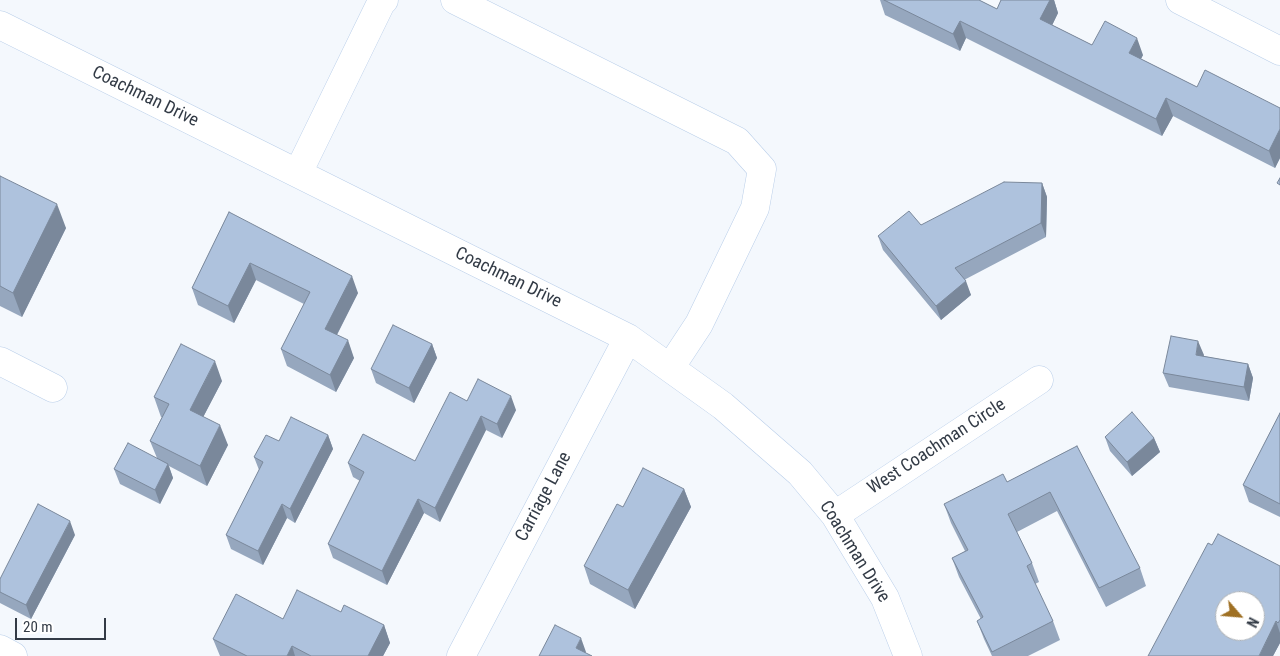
<!DOCTYPE html>
<html>
<head>
<meta charset="utf-8">
<style>
	body { margin:0 }
	#map { position:relative; width:1280px; height:656px; overflow:hidden; background:#f4f8fd; font-family:"Roboto Condensed",sans-serif }
	canvas { display:block }
	.north { position:absolute; left:1215px; top:591px; width:50px; height:50px; box-sizing:border-box; background:#fff; border:1px solid #adb1b5; border-radius:50%; rotate:117deg; font-size:14px; font-weight:700; line-height:20px; text-align:center; color:#333b46 }
	.north::after { content:''; display:block; margin:auto; width:18px; height:22px; background:#9f7023; clip-path:polygon(50% 0,100% 100%,50% 72%,0 100%) }
	.scale { position:absolute; left:15px; top:618px; width:91px; height:22px; box-sizing:border-box; border:2px solid #333b46; border-top:0; padding-left:6px; font-size:15px; line-height:18px; white-space:nowrap; color:#333b46; -webkit-text-stroke:4px #fff; paint-order:stroke }
</style>
</head>
<body>
<div id="map">
<canvas width="1280" height="656"></canvas>
<div class="north">N</div>
<div class="scale">20 m</div>
</div>
<script>
const c = document.querySelector('canvas').getContext('2d');
c.lineJoin = 'round';
function toPath(rows) {
  const path = new Path2D();
  for (const r of rows) {
    path.moveTo(r[0], r[1]);
    for (let i = 2; i < r.length; i += 2) path.lineTo(r[i], r[i + 1]);
  }
  return path;
}
function strokePath(path, color, width, dash) {
  c.strokeStyle = color;
  c.lineWidth = width;
  c.lineCap = dash ? 'butt' : 'round';
  c.setLineDash(dash || []);
  c.stroke(path);
}
function fill(path, color) {
  c.fillStyle = color;
  c.fill(path, 'evenodd');
}
function write(font, color, halo, rows, align = 'center') {
  c.font = font + ' "Roboto Condensed",sans-serif';
  c.lineWidth = 5;
  c.setLineDash([]);
  c.textBaseline = 'middle';
  c.strokeStyle = halo;
  c.fillStyle = color;
  for (const [text, x, y, turn = 0] of rows) {
    c.save();
    c.translate(x, y);
    c.rotate((+turn || 0) * Math.PI / 180);
    c.textAlign = isNaN(turn) ? turn : align;
    if (halo) c.strokeText(text, 0, 0);
    c.fillText(text, 0, 0);
    c.restore();
  }
}
const minor = toPath([
	[455,0,737,141,762,169,755,208,699,324,670,368],
	[1180,0,1280,51],
	[0,25,628,338,723,406,800,473,835,515,885,598,908,656],
	[298,173,381,3,384,0],
	[0,361,53,388],
	[835,515,1039,380],
	[0,649,13,656],
	[461,656,628,338]
]);
strokePath(minor, '#b9cee9', 29);
strokePath(minor, '#fff', 28);
fill(toPath([
	[880,0,979,0,997,9,1001,0,1054,0,1058,13,1052,25,1092,45,1143,55,1141,59,1197,87,1280,108,1280,158,1275,168,1173,116,1162,136,966,38,960,51,885,15],
	[0,176,66,228,22,317,0,306],
	[1042,183,1047,197,1046,237,964,280,971,295,941,320,883,250,878,236,921,225],
	[229,212,358,293,337,335,354,358,336,392,287,366,281,349,304,304,256,280,234,323,198,305,192,288],
	[432,344,437,358,414,403,376,383,371,369],
	[1204,355,1203,356,1248,364,1253,378,1249,401,1169,387,1163,373],
	[222,381,203,417,228,445,207,486,169,466,173,478,160,504,120,484,114,469,157,458,150,441,162,417,161,417,154,397],
	[467,401,516,410,502,438,486,430,440,522,424,513,387,585,333,558,328,544,360,481,353,477,348,463,415,461],
	[1280,413,1280,517,1249,502,1243,485],
	[328,435,333,449,295,523,287,518,263,565,231,549,226,535,259,470,254,457,279,441],
	[1105,437,1154,438,1160,452,1132,476,1110,451],
	[1077,446,1140,568,1146,586,1106,607,1057,511,1017,532,1032,563,1039,582,1035,584,1053,621,1060,640,1028,656,992,656,984,639,977,621,981,619,959,577,952,558,965,551,951,523,944,504,1007,482],
	[684,489,691,507,635,609,590,584,584,566,623,507],
	[75,535,31,619,0,603,0,579],
	[1280,566,1280,643,1273,656],
	[341,612,384,625,390,643,383,656,220,656,213,639,283,619]
]), '#96a7be');
fill(toPath([
	[1050,0,1054,0,1058,13,1047,36,1040,19],
	[960,21,966,38,960,51,953,34],
	[1137,38,1143,55,1135,70,1129,53],
	[1166,98,1173,116,1162,136,1156,119],
	[1280,129,1280,158,1275,168,1269,151],
	[1042,183,1047,197,1046,237,1041,223],
	[57,204,66,228,22,317,13,293],
	[250,263,256,280,234,323,228,306],
	[352,276,358,293,331,346,325,329],
	[966,281,971,295,941,320,936,306],
	[348,340,354,358,336,392,330,375],
	[1198,341,1204,355,1201,369,1196,355],
	[432,344,437,358,414,403,409,388],
	[215,361,222,381,197,429,190,410],
	[1248,364,1253,378,1249,401,1244,387],
	[511,396,516,410,502,438,497,424],
	[481,416,486,430,440,522,435,508],
	[220,425,228,445,207,486,200,466],
	[328,435,333,449,295,523,290,509],
	[1154,438,1160,452,1132,476,1127,462],
	[168,464,173,478,160,504,155,490],
	[684,489,691,507,635,609,628,590],
	[418,499,424,513,387,585,382,571],
	[282,504,287,518,263,565,258,551],
	[70,521,75,535,31,619,26,605],
	[1276,621,1280,633,1280,643,1273,656,1259,656],
	[384,625,390,643,383,656,368,656],
	[581,638,586,652,584,656,576,648],
	[292,646,295,656,287,656]
]), '#7a889b');
const building = toPath([
	[884,0,979,0,997,9,1001,0,1050,0,1040,19,1092,45,1105,21,1137,38,1129,53,1197,87,1205,70,1280,108,1280,129,1269,151,1166,98,1156,119,960,21,953,34,884,0],
	[0,176,57,204,13,293,0,286,0,176],
	[1280,178,1280,185,1277,183,1280,178],
	[1004,182,1042,183,1041,223,955,268,966,281,936,306,878,236,909,211,921,225,1004,182],
	[229,212,352,276,325,329,348,340,330,375,281,349,310,292,250,263,228,306,192,288,229,212],
	[393,325,432,344,409,388,371,369,393,325],
	[1171,336,1198,341,1196,355,1248,364,1244,387,1163,373,1171,336],
	[181,344,215,361,190,410,220,425,200,466,150,441,169,404,154,397,181,344],
	[478,379,511,396,497,424,481,416,435,508,418,499,382,571,328,544,364,472,348,463,363,434,415,461,450,392,467,401,478,379],
	[1132,412,1154,438,1127,462,1105,437,1132,412],
	[1280,413,1280,504,1243,485,1280,413],
	[291,417,328,435,290,509,282,504,258,551,226,535,263,462,254,457,266,435,279,441,291,417],
	[128,443,168,464,155,490,114,469,128,443],
	[1077,446,1140,568,1099,588,1050,492,1008,514,1032,563,1027,566,1053,621,992,652,977,621,983,617,952,558,968,550,944,504,1003,474,1007,482,1077,446],
	[643,468,684,489,628,590,584,566,617,504,623,507,643,468],
	[38,504,70,521,26,605,0,592,0,579,38,504],
	[1218,534,1280,566,1280,620,1278,623,1276,621,1259,656,1148,656,1208,543,1212,545,1218,534],
	[1225,601,1255,601,1255,631,1225,631,1225,601],
	[297,590,341,612,344,605,384,625,368,656,311,656,292,646,287,656,247,656,213,639,236,594,283,619,297,590],
	[555,625,581,638,576,648,592,656,539,656,555,625]
]);
fill(building, '#aec2dd');
strokePath(building, '#7a889b', 1);
write('18px', '#333b46', '#fff', [
	["Coachman Drive",145,97,26],
	["Coachman Drive",508,278,26],
	["West Coachman Circle",937,447,-33],
	["Carriage Lane",544,497,-62],
	["Coachman Drive",854,552,58]
]);
</script>
</body>
</html>
